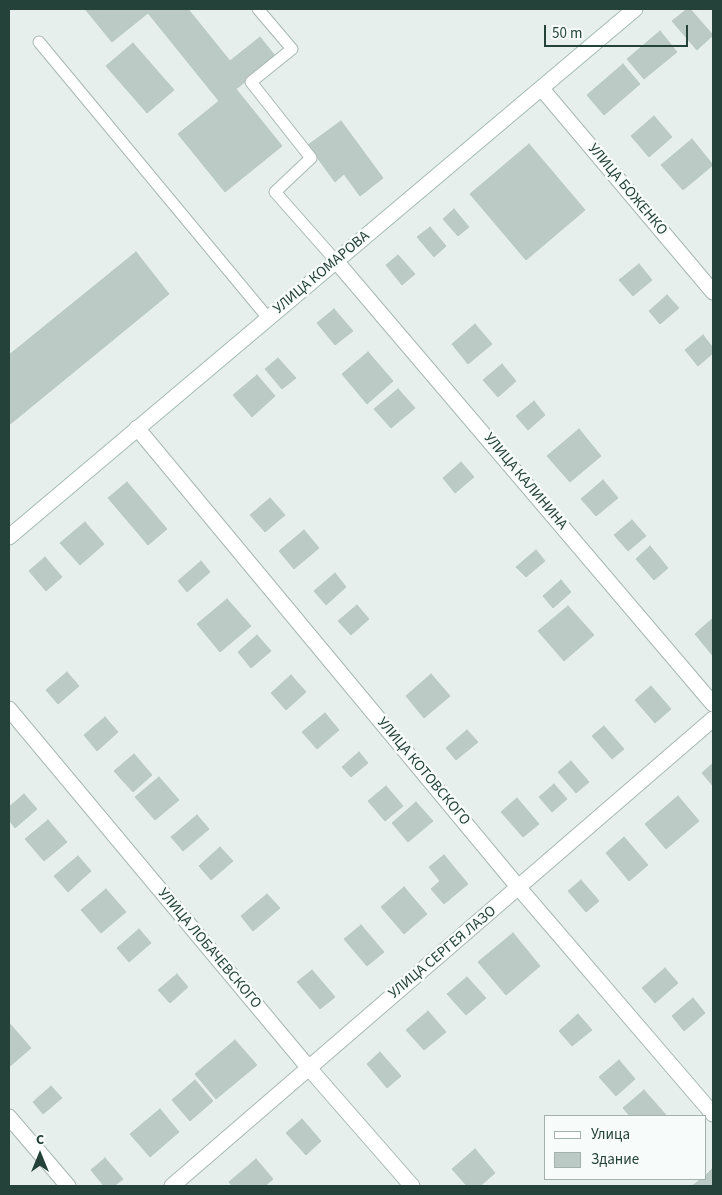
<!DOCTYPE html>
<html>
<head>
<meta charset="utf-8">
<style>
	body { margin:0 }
	#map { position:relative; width:722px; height:1195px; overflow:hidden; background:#e6efeb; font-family:"Source Sans 3",sans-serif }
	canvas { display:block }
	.frame { position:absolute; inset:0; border:10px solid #24423a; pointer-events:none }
	.legend { position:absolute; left:544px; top:1115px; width:162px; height:65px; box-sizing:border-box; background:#f7fbf9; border:1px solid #a3b1ad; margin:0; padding:6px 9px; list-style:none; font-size:15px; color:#24423a }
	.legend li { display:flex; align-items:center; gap:10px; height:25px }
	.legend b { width:25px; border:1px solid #a3b1ad }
	.north { position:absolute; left:15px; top:1130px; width:50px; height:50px; -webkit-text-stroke:4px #f7fbf9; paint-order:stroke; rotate:0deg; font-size:14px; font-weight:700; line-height:20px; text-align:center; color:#24423a }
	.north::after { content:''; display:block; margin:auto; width:18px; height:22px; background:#24423a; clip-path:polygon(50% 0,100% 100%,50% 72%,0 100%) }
	.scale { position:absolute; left:544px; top:25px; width:144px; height:22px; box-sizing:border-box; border:2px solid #24423a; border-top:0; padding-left:6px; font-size:15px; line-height:18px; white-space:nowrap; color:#24423a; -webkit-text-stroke:4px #f7fbf9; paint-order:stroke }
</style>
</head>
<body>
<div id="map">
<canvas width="722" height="1195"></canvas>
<div class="frame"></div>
<ul class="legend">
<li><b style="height:6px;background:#fff"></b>Улица</li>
<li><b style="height:14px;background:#bbcac4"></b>Здание</li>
</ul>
<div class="north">С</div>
<div class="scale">50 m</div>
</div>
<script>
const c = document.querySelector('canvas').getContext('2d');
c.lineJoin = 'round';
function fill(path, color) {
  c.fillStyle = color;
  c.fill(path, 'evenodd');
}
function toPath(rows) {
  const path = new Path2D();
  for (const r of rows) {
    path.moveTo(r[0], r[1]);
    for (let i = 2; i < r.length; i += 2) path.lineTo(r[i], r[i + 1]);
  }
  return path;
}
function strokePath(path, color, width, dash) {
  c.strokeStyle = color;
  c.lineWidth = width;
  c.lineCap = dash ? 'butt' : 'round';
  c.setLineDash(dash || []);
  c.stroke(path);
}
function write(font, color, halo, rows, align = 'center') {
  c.font = font + ' "Source Sans 3",sans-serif';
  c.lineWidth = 5;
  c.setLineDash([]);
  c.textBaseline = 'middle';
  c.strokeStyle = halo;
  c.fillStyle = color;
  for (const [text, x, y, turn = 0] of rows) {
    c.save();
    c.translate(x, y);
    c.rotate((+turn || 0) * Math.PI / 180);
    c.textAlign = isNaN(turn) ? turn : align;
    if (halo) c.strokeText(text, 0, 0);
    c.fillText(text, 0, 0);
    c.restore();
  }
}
const building = toPath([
	[85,9,188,9,230,61,260,37,276,57,236,89,282,146,225,192,178,134,219,101,148,13,112,42,85,9],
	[687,9,690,9,713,35,697,50,672,21,687,9],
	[660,31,677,52,644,79,627,59,660,31],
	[133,43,174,90,147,113,106,66,133,43],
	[623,64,640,84,604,115,587,95,623,64],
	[654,116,672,137,649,157,631,136,654,116],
	[341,121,383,178,360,196,344,174,335,182,308,145,341,121],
	[692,139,713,165,683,190,661,165,692,139],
	[529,144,585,210,526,260,470,194,529,144],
	[454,209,469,227,458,236,443,219,454,209],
	[430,227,446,246,434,257,417,237,430,227],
	[136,252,169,294,9,425,9,355,136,252],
	[398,255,415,274,402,285,386,265,398,255],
	[639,264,652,280,633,296,619,280,639,264],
	[667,295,679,308,660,324,649,311,667,295],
	[334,309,353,331,335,345,317,323,334,309],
	[475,324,492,344,468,364,452,344,475,324],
	[703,335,713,348,713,353,698,366,685,350,703,335],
	[368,352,393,381,367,404,342,374,368,352],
	[278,358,296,378,282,389,265,369,278,358],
	[502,364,516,381,498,397,483,380,502,364],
	[257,375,275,396,252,417,233,395,257,375],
	[398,389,415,408,391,428,374,409,398,389],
	[534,401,545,415,528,430,516,416,534,401],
	[579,429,601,456,570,482,547,456,579,429],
	[461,462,474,477,455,493,443,478,461,462],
	[603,480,618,498,596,516,581,499,603,480],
	[127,482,167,529,148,545,108,498,127,482],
	[270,498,285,515,265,532,250,515,270,498],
	[632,520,646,536,628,551,614,535,632,520],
	[85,522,104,544,80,565,60,543,85,522],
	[304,530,319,548,294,569,279,551,304,530],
	[650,546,668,568,654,580,636,559,650,546],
	[536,550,545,561,526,577,516,567,536,550],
	[45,557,62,577,46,591,29,571,45,557],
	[201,561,210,572,187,592,178,581,201,561],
	[335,573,346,587,326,605,314,591,335,573],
	[561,580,571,592,553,608,543,596,561,580],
	[227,599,251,626,220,652,197,624,227,599],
	[357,605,369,619,351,635,338,621,357,605],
	[568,606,594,635,564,661,538,631,568,606],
	[713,618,713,656,695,634,713,618],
	[257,635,271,651,251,668,238,652,257,635],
	[67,672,79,686,58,704,46,690,67,672],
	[431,674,450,696,424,718,406,696,431,674],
	[291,675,306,692,286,710,271,693,291,675],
	[651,686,671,709,655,723,635,700,651,686],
	[325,713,339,730,317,749,302,732,325,713],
	[105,717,118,732,97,751,84,735,105,717],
	[604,726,624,749,612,759,592,736,604,726],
	[467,730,478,742,456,760,446,748,467,730],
	[359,752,368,763,351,777,342,767,359,752],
	[134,754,152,775,133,792,114,771,134,754],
	[571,761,589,782,576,793,558,772,571,761],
	[713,763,713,786,702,773,713,763],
	[159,777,179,800,155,820,135,797,159,777],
	[554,784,567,799,552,812,539,797,554,784],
	[386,786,403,806,385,821,368,801,386,786],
	[24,794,37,809,15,828,9,820,9,807,24,794],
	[678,796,699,821,666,849,645,824,678,796],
	[517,798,539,824,523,837,501,812,517,798],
	[416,802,433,821,408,842,392,823,416,802],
	[197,815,209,829,183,851,171,837,197,815],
	[48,820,67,842,44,861,25,839,48,820],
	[624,837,648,865,629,881,606,853,624,837],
	[220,847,233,861,211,880,199,866,220,847],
	[444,855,468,884,444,904,431,889,440,881,429,867,444,855],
	[78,856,91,871,68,892,54,876,78,856],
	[581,880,599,901,586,912,568,891,581,880],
	[404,887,427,914,404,934,381,907,404,887],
	[106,889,126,912,101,933,81,910,106,889],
	[267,894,280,908,253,931,241,916,267,894],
	[361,925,384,952,367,966,344,939,361,925],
	[139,929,151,943,129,962,117,948,139,929],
	[513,933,540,966,506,995,478,962,513,933],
	[665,968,678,983,655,1003,642,988,665,968],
	[312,970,335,997,320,1009,297,982,312,970],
	[177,974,188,987,170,1003,158,990,177,974],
	[467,977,486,998,466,1015,447,994,467,977],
	[693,998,705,1013,684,1031,672,1016,693,998],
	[428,1011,446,1032,424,1050,406,1030,428,1011],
	[578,1014,592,1030,572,1046,559,1031,578,1014],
	[10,1024,31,1048,9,1067,9,1025,10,1024],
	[235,1040,257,1065,216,1099,195,1074,235,1040],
	[380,1052,401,1076,387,1088,367,1064,380,1052],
	[619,1060,635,1079,616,1096,599,1077,619,1060],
	[195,1080,213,1101,190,1121,172,1100,195,1080],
	[51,1086,62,1098,43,1114,33,1102,51,1086],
	[644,1090,666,1115,665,1116,630,1116,623,1108,644,1090],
	[160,1109,179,1132,150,1157,130,1134,160,1109],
	[302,1119,321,1141,306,1155,286,1133,302,1119],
	[475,1149,495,1173,480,1186,467,1186,452,1169,475,1149],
	[105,1158,123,1179,114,1186,104,1186,91,1170,105,1158],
	[256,1159,273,1179,265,1186,232,1186,229,1182,256,1159],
	[712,1169,713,1186,692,1186,701,1179,706,1179,706,1175,712,1169]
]);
fill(building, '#bbcac4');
strokePath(building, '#b8c9c2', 1);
const service = toPath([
	[258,9,292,49,251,82,311,158,275,192,336,261],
	[39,42,268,318]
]);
const minor = toPath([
	[542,89,713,292],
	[336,261,713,704],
	[137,428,519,888,713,1114],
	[9,709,308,1067,412,1186],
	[9,1117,68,1186],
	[172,1186,713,719]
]);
const secondary = toPath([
	[9,537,635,9]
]);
strokePath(service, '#a8b8b2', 13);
strokePath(minor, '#a8b8b2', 17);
strokePath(secondary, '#a4bbb3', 17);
strokePath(service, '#fff', 11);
strokePath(minor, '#fff', 15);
strokePath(secondary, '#fff', 15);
write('15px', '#24423a', '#f7fbf9', [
	["УЛИЦА БОЖЕНКО",627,190,50],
	["УЛИЦА КОМАРОВА",322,273,-40],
	["УЛИЦА КАЛИНИНА",525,482,50],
	["УЛИЦА КОТОВСКОГО",423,772,50],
	["УЛИЦА ЛОБАЧЕВСКОГО",209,949,50],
	["УЛИЦА СЕРГЕЯ ЛАЗО",443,953,-40]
]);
</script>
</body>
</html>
